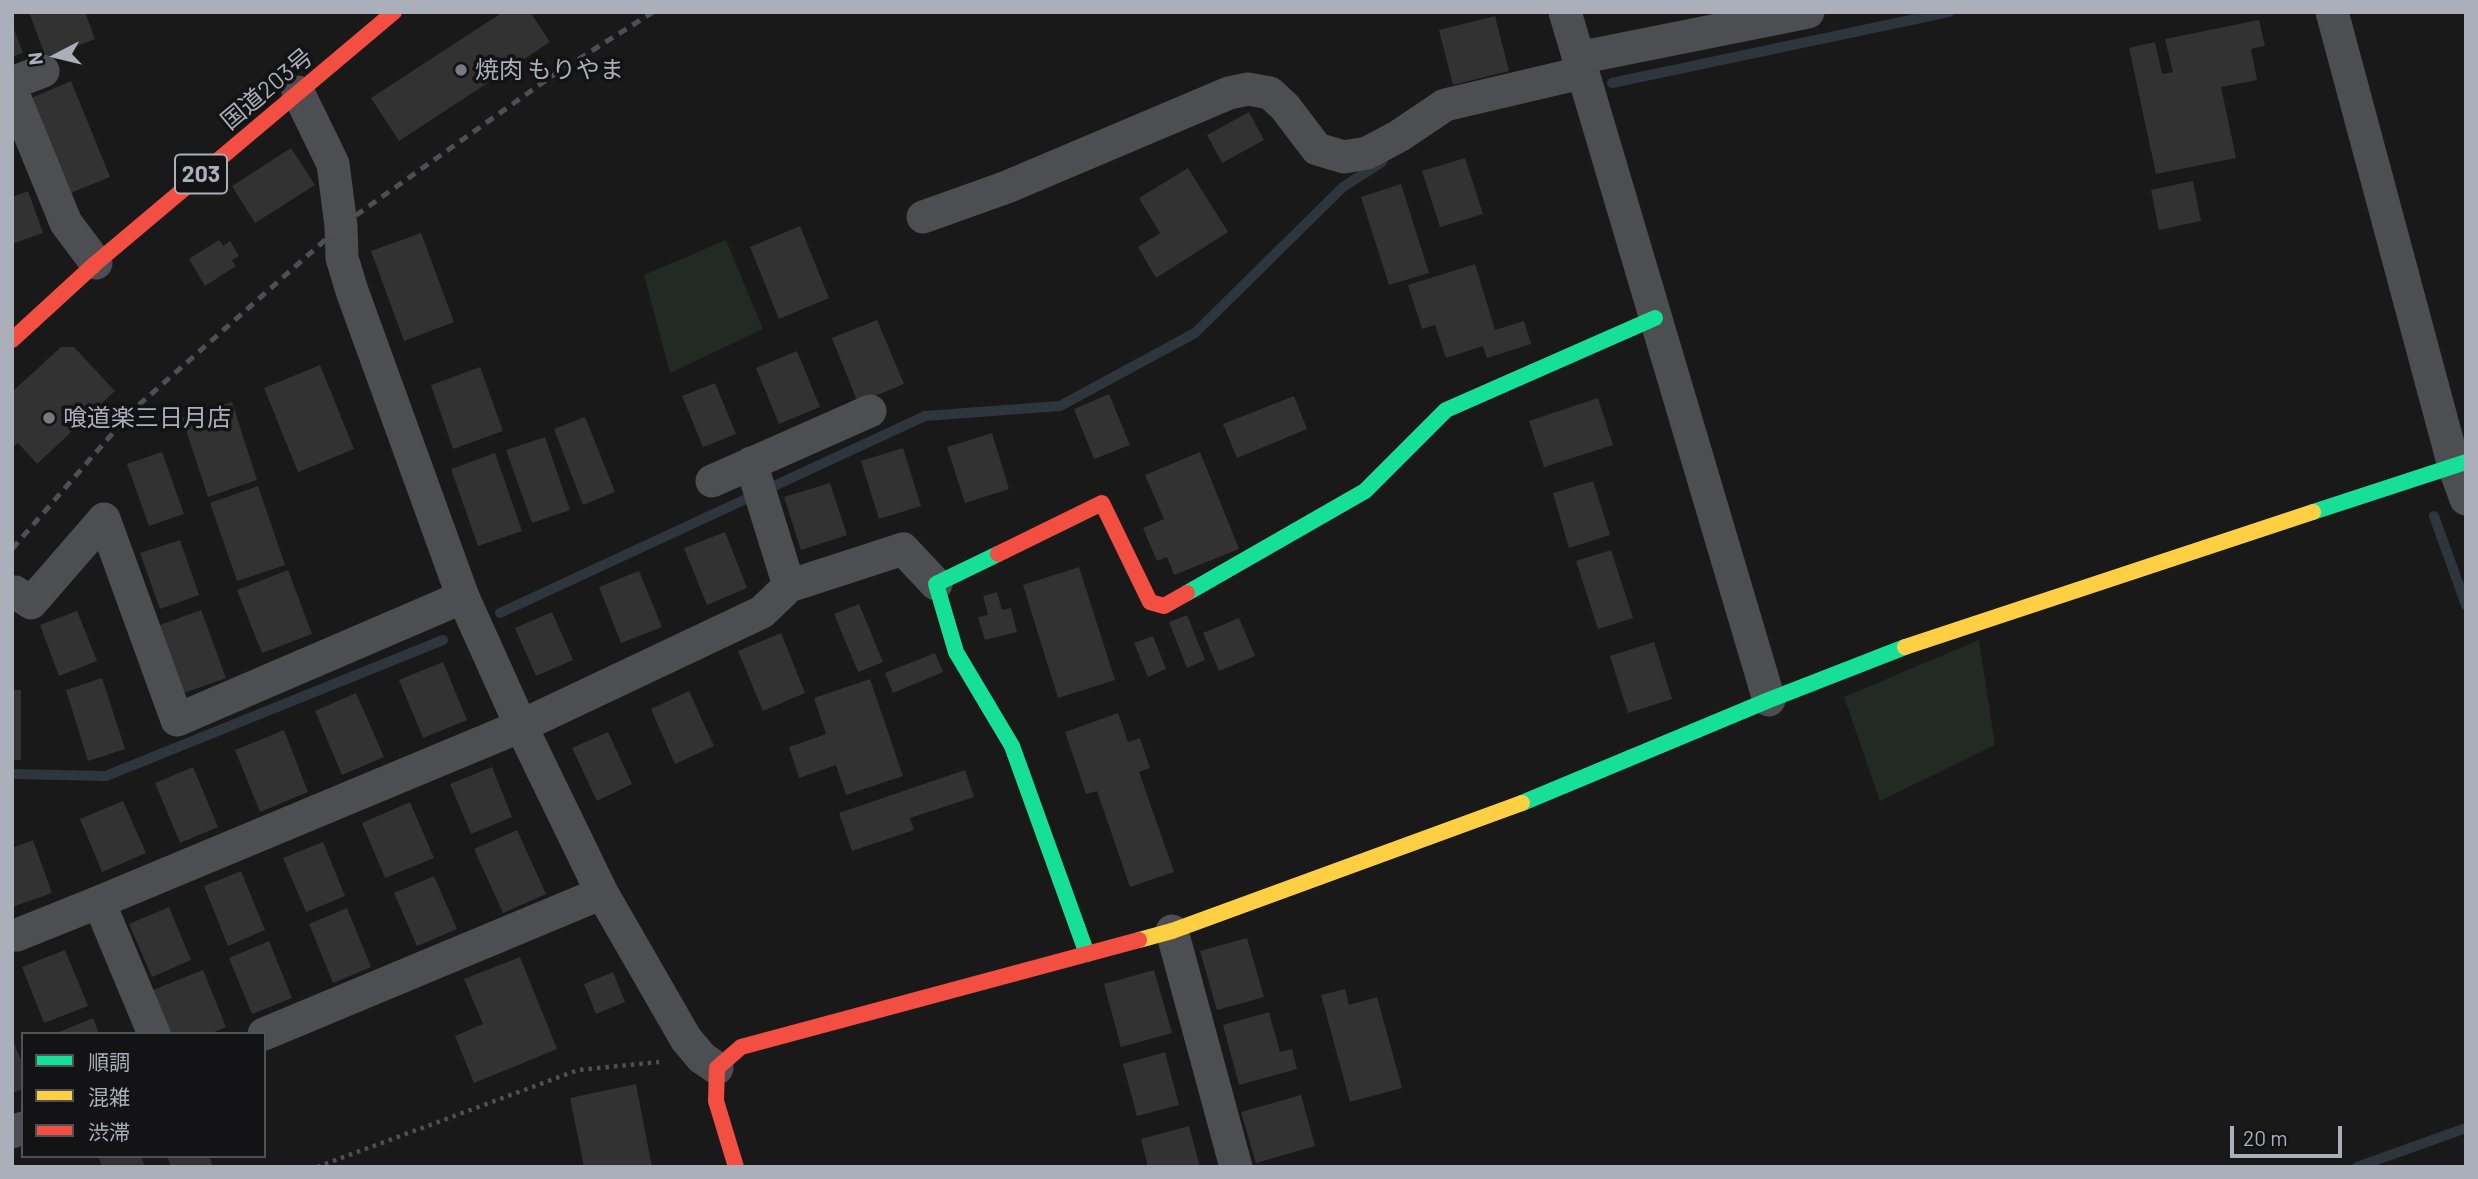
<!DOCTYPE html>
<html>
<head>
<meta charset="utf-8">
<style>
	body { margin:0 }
	#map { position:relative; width:2478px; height:1179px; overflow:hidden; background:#191919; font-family:Barlow,"Noto Sans JP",sans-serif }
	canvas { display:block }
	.frame { position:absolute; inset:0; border:14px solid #abafb9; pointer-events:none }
	.legend { position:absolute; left:21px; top:1032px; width:245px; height:126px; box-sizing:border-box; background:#131315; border:2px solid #505157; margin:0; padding:9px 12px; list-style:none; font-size:21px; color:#abafb9 }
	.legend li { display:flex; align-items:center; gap:14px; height:35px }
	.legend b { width:35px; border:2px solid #505157 }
	.north { position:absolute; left:21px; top:21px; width:70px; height:70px; -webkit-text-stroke:5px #131315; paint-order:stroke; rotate:263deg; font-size:19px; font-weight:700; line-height:28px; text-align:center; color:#abafb9 }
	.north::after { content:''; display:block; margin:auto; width:24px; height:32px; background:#abafb9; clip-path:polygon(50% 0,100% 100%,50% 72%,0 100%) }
	.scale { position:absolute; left:2230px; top:1126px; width:112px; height:32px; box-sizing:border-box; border:4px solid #abafb9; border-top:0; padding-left:9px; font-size:21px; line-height:24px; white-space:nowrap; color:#abafb9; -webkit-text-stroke:5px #131315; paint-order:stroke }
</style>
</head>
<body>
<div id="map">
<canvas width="2478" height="1179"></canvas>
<div class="frame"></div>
<ul class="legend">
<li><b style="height:9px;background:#16e098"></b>順調</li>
<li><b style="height:9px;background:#ffcf43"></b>混雑</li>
<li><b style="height:9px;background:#f24e42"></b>渋滞</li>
</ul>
<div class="north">N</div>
<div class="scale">20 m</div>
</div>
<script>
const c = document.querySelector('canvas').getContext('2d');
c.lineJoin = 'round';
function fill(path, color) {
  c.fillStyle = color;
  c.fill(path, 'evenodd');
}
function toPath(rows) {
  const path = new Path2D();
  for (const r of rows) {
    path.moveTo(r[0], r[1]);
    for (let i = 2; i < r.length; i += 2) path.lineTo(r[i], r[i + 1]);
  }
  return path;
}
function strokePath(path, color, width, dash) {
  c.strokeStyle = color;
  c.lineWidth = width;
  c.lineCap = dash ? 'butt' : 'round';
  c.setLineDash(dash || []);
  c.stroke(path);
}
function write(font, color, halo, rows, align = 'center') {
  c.font = font + ' Barlow,"Noto Sans JP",sans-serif';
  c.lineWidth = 7;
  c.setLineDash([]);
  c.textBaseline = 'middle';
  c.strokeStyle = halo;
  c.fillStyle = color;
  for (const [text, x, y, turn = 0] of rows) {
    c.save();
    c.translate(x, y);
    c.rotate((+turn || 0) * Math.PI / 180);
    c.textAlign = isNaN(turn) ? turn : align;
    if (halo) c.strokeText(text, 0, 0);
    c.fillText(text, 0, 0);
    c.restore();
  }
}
fill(toPath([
	[726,240,763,329,670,373,644,275],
	[1979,640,1995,745,1880,801,1844,697]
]), '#232923');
strokePath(toPath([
	[1612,83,1949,12],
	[2434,516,2466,605],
	[500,613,925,416,1060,406,1195,333,1343,187,1382,162],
	[12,774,106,776,443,640],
	[2357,1167,2466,1128]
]), '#2e353c', 10);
fill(toPath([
	[29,12,85,12,95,39,46,58],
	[503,12,530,12,550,42,399,141,371,98],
	[1495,16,1509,71,1453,85,1439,30],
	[2259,20,2265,46,2251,49,2257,80,2221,87,2236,158,2156,174,2129,48,2155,42,2162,74,2173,72,2165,39],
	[12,24,23,53,12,57],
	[71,81,110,177,68,194,29,99],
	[1249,112,1264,140,1222,163,1207,135],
	[291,148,315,185,255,223,232,186],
	[1465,158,1483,214,1440,227,1422,171],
	[1188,168,1228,232,1156,278,1138,247,1160,233,1139,198],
	[2193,181,2201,221,2159,230,2151,190],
	[1401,184,1429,273,1389,285,1361,197],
	[28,191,43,233,12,244,12,197],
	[800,226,829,298,779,319,750,247],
	[421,233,454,322,404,341,371,251],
	[219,240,223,246,230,241,239,256,232,260,236,266,205,286,189,259],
	[1475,264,1495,330,1524,321,1531,344,1487,358,1483,346,1446,358,1435,325,1422,329,1408,285],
	[877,320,904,384,858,403,832,338],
	[61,347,74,347,115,391,37,464,18,443,12,448,12,392],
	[797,351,820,407,779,424,756,368],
	[320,365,354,449,298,472,264,388],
	[480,367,503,431,453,449,431,385],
	[715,383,736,434,703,447,682,396],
	[1109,394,1130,445,1094,459,1074,409],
	[1294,396,1307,429,1237,458,1223,424],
	[1598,398,1613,445,1544,467,1529,421],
	[232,402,257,480,208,497,182,418],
	[585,417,615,492,583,505,554,429],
	[992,433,1009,489,965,503,947,447],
	[545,437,570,510,532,523,506,450],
	[903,448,921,506,879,519,861,461],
	[162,452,184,514,149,526,127,464],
	[1200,452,1239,549,1174,575,1167,557,1157,561,1143,528,1164,519,1145,475],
	[495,453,522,531,478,546,451,469],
	[1593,481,1610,535,1569,548,1553,493],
	[830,483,847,535,801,550,784,497],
	[258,486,285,565,237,581,210,503],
	[725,532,747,588,707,605,684,548],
	[180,540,199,595,160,609,140,553],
	[1611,550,1633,618,1598,629,1576,561],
	[1079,567,1115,680,1058,698,1023,585],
	[288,570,312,634,262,653,237,590],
	[639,571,662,627,621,643,599,587],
	[997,592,1002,610,1011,608,1017,632,985,640,978,617,988,615,983,596],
	[859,604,883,662,858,672,834,614],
	[201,610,226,678,181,694,157,626],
	[77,611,97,661,59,676,40,625],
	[552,612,573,660,536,676,515,628],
	[1187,615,1205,660,1187,668,1169,622],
	[1239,618,1255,656,1219,671,1203,633],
	[781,633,805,693,763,711,738,651],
	[1153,636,1166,669,1148,677,1134,643],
	[1654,642,1672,699,1628,713,1610,656],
	[935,653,943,672,893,693,885,673],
	[443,662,467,720,423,738,399,680],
	[102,678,125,749,88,761,66,690],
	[870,679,903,776,846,795,836,765,799,778,789,747,826,734,814,698],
	[12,690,21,690,21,760,12,760],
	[689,691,714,746,675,764,651,709],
	[356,693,384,757,342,775,315,711],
	[1118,713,1128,742,1140,738,1150,768,1139,772,1174,872,1130,887,1097,791,1086,794,1065,732],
	[284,730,308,792,260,812,235,750],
	[608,732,632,784,597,801,572,748],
	[193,767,218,827,180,843,155,783],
	[492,767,512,817,471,834,450,784],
	[965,770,974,797,910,818,914,830,852,851,839,813],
	[123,801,146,853,102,872,80,819],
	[410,802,434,858,385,878,362,823],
	[517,830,546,894,503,913,474,849],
	[33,840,52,893,12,907,12,848],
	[323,842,345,896,306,912,283,858],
	[241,871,265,930,228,946,204,886],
	[434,876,457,929,417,946,394,893],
	[169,907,191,960,152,977,129,924],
	[347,908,371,967,333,983,309,924],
	[1247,938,1264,997,1217,1010,1200,951],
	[269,941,292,998,252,1014,229,958],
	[65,950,88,1006,44,1023,22,967],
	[520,957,557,1049,474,1083,455,1036,483,1024,464,979],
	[203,970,226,1027,210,1034,169,1034,153,990],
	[1154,970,1172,1033,1121,1047,1104,984],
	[613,972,625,1002,596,1014,584,984],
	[1345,989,1349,1005,1377,997,1402,1088,1350,1102,1321,995],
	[1269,1012,1280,1052,1292,1049,1297,1069,1239,1085,1223,1025],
	[93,1018,99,1034,54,1034],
	[12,1038,23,1065,23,1089,12,1093],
	[1165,1052,1179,1105,1137,1116,1123,1064],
	[636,1084,652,1167,584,1167,570,1098],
	[1301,1095,1315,1146,1256,1163,1241,1112],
	[1189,1126,1200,1167,1148,1167,1141,1139],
	[98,1156,141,1156,145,1167,102,1167],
	[167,1156,209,1156,213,1167,171,1167]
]), '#323233');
strokePath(toPath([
	[317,1167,578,1070,659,1062]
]), '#4f5053', 4.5, [3.5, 5]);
strokePath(toPath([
	[1565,12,1769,700],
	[2332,12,2454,466,2466,499],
	[1578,58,1808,12],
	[12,83,43,71],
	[12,91,66,223,96,263],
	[298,92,333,164,341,226,342,258,352,291,463,597,521,726,602,893,686,1039,702,1058,717,1068],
	[923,217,1007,187,1229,93,1248,89,1270,93,1285,107,1317,149,1344,157,1367,153,1399,136,1445,105,1581,73],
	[751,463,789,586],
	[712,481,870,411],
	[15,592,31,603,104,519,177,720,463,597],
	[99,902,154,1034],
	[1172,931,1236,1167],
	[12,935,17,935,99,902,521,726,762,612,789,586,903,549,936,584],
	[264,1034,602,893],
	[12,1132,23,1128]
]), '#4d4e51', 33);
strokePath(toPath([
	[2313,512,2466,462],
	[998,554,936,584,956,652,1012,746,1087,954],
	[1187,593,1365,491,1446,410,1655,318],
	[1522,803,1769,700,1905,647]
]), '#16e098', 16);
strokePath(toPath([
	[1905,647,2313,512],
	[1139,940,1172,931,1522,803]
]), '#ffcf43', 16);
strokePath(toPath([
	[12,340,96,263,394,12],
	[998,554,1102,503,1150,602,1164,606,1187,593],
	[736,1167,716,1101,717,1068,741,1047,1139,940]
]), '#f24e42', 16);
strokePath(toPath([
	[12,549,132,411,341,226,552,76,653,12]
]), '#4e4f52', 5, [9, 7]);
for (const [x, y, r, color] of [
	[461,70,7,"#787a81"],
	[49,418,7,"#787a81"]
]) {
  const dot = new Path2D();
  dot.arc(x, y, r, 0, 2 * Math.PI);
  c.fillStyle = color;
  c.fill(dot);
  strokePath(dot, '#131315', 2.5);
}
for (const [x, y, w] of [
	[201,174,52]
]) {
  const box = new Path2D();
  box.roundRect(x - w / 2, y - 19.5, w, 39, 5);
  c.fillStyle = '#131315';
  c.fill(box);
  strokePath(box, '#abafb9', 2);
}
write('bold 23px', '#abafb9', null, [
	["203",201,174]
]);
write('24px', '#abafb9', '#131315', [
	["焼肉 もりやま",475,70],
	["喰道楽三日月店",63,418]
], 'left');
write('24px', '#abafb9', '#131315', [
	["国道203号",267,89,-40]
]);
</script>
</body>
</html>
